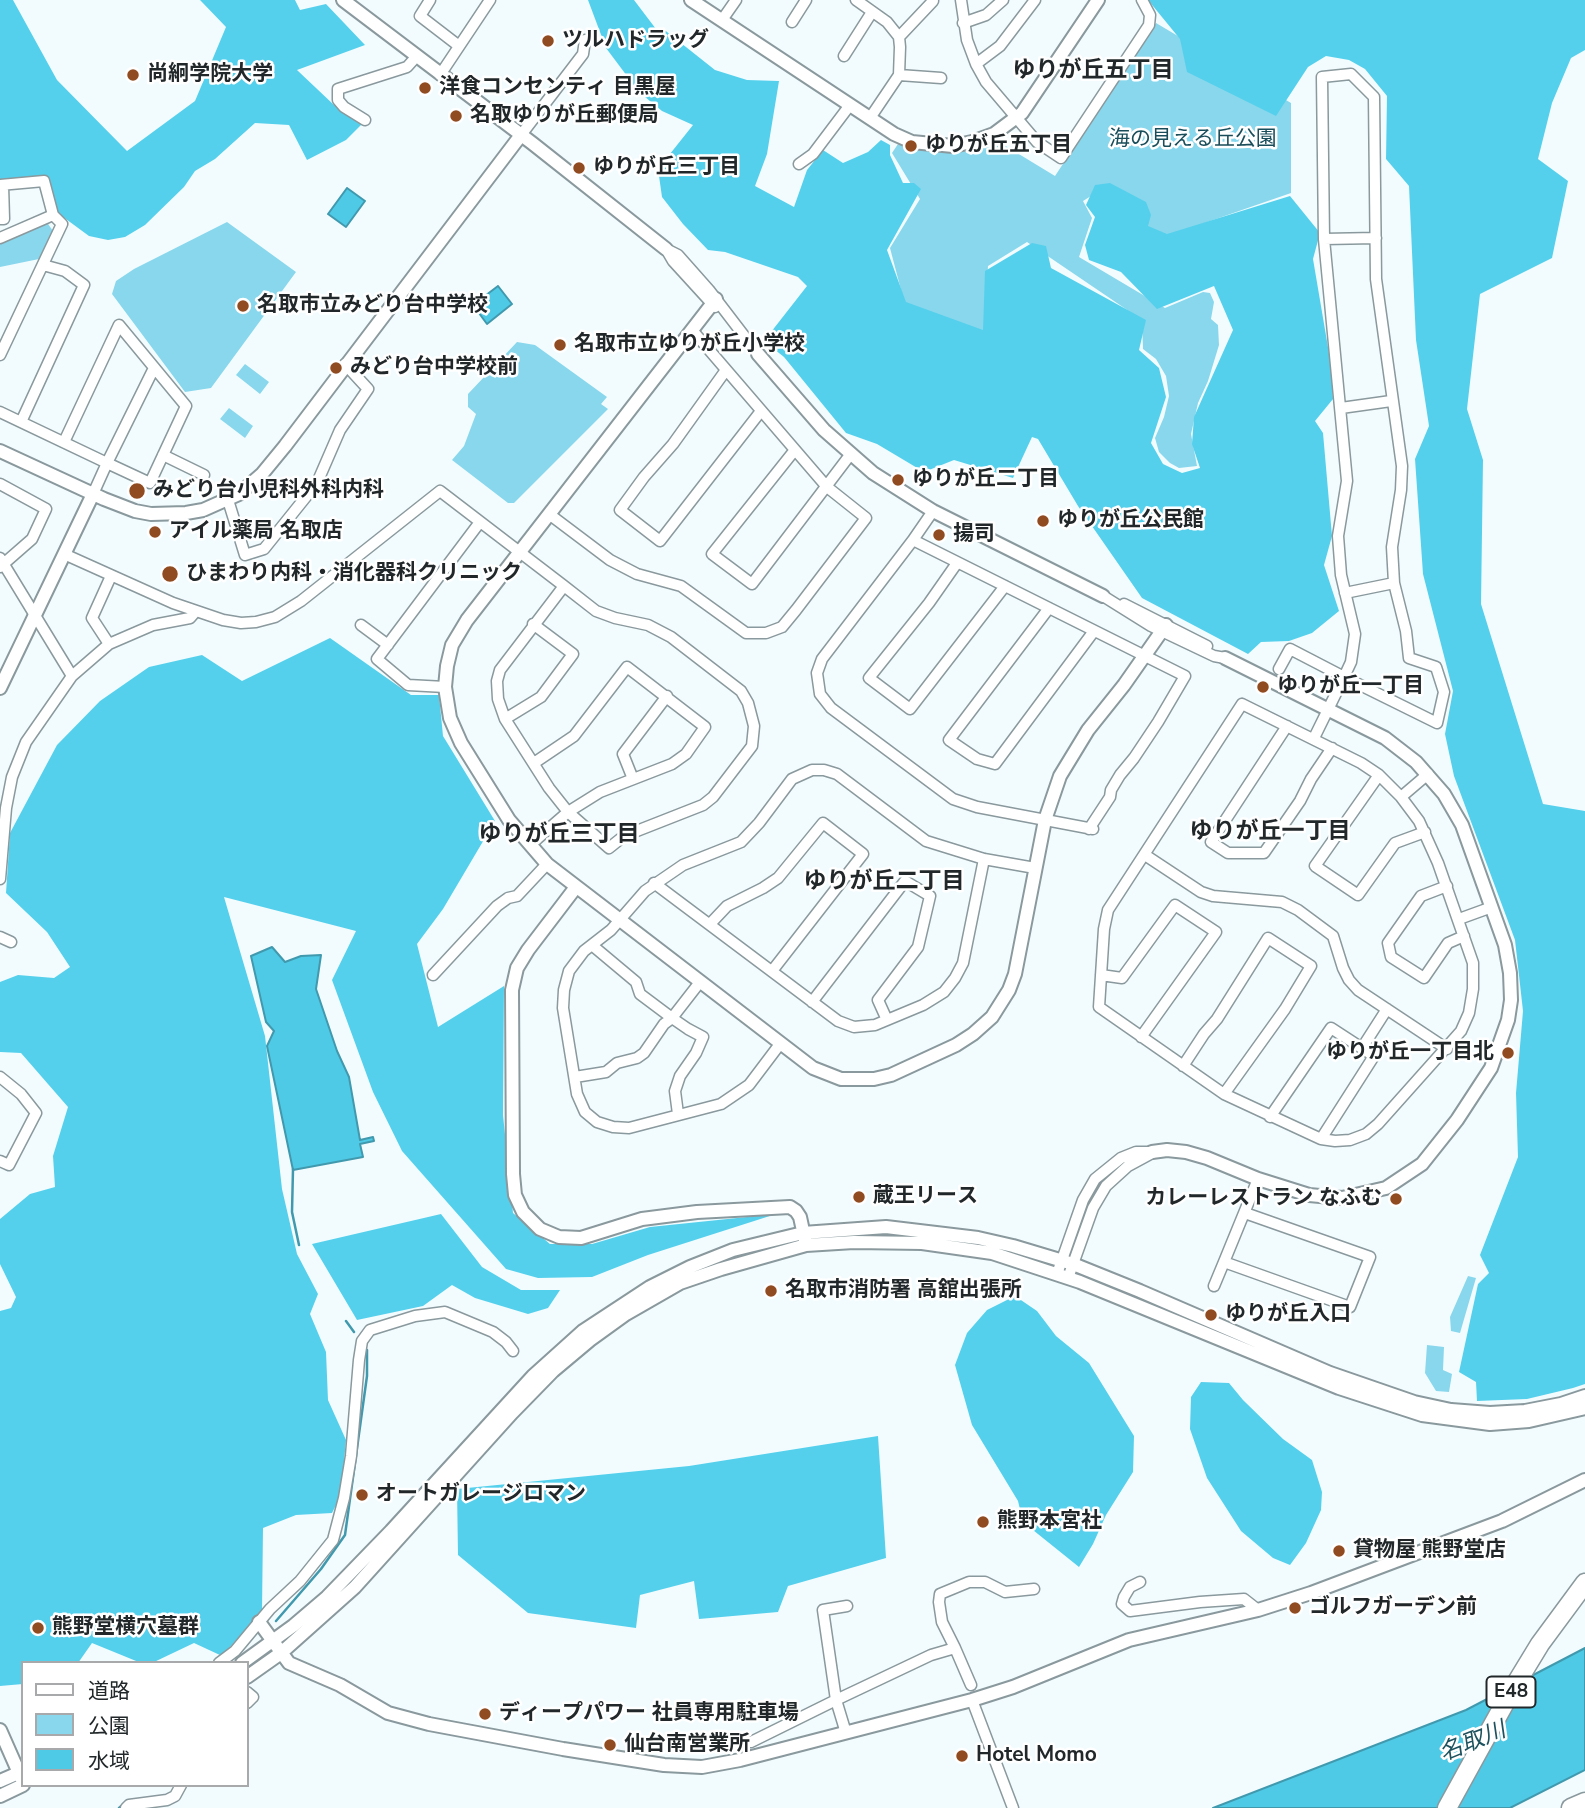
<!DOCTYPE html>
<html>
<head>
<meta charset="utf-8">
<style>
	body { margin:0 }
	#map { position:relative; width:1585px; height:1808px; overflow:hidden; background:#f2fcff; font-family:"Nunito Sans","Noto Sans JP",sans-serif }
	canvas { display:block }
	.legend { position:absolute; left:21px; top:1661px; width:228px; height:126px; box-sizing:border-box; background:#fff; border:2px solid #a7a9aa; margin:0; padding:9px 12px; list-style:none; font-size:21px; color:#22282a }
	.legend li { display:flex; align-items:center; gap:14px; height:35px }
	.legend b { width:35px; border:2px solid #a7a9aa }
</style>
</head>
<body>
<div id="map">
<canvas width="1585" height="1808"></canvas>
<ul class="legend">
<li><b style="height:9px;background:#fff"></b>道路</li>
<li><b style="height:19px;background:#89d7ec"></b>公園</li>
<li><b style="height:19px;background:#4ecae6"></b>水域</li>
</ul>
</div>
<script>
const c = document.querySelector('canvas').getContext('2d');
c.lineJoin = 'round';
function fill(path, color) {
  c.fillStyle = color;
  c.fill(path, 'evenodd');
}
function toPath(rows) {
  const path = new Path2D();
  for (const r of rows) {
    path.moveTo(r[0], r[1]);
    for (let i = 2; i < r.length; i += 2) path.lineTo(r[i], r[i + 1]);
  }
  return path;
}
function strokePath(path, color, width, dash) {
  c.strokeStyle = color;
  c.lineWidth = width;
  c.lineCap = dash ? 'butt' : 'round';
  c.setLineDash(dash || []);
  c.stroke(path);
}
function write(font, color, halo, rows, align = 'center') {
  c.font = font + ' "Nunito Sans","Noto Sans JP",sans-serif';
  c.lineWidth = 5;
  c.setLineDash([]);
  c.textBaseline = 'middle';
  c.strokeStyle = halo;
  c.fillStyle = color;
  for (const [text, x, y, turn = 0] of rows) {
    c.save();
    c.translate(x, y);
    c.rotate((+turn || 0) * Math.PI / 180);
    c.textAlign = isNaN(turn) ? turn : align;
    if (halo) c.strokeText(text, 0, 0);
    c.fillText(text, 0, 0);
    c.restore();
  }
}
fill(toPath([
	[1156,23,1291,103,1291,193,1164,237,1145,227,1107,186,1083,201,1092,218,1079,257,1165,308,1203,292,1210,293,1214,302,1211,319,1218,325,1219,345,1208,381,1198,403,1191,434,1197,466,1179,468,1170,463,1159,452,1155,438,1164,417,1169,396,1166,376,1156,359,1143,349,1142,320,1027,242,988,266,984,333,905,305,890,248,920,199,892,153,900,141,955,151,1004,145,1055,176],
	[46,221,53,231,39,259,0,267,0,242],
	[227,222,296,272,211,388,185,392,112,294,116,281,134,269],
	[517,342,535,345,607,397,601,404,608,409,514,503,508,503,452,460,464,446,476,414,468,407,468,394],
	[245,364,269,382,260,394,236,375],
	[229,408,253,426,245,438,220,419],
	[1468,1276,1476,1278,1460,1333,1451,1331,1450,1317],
	[1427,1345,1444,1347,1443,1370,1452,1374,1449,1392,1436,1391,1425,1373]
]), '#89d7ec');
fill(toPath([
	[0,0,13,0,57,80,127,151,195,101,226,27,200,0,295,0,300,10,326,4,365,45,297,70,334,105,364,122,346,140,307,160,289,125,255,123,215,159,195,171,184,187,145,225,125,237,108,240,89,236,55,211,47,177,0,180],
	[588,0,634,0,656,29,662,28,715,70,747,80,779,81,767,154,755,186,794,207,807,170,823,150,843,163,868,152,881,140,890,145,890,155,903,183,914,183,921,189,887,250,906,302,983,330,985,271,1032,243,1046,246,1051,268,1146,320,1139,350,1159,368,1166,397,1151,443,1163,464,1182,473,1200,468,1192,444,1194,417,1233,330,1214,286,1157,309,1121,272,1089,260,1085,245,1095,217,1086,205,1095,185,1110,183,1146,202,1151,215,1148,226,1167,234,1290,196,1320,233,1313,259,1331,365,1333,399,1315,421,1323,433,1332,536,1324,565,1339,611,1312,633,1289,641,1261,642,1248,654,1142,598,1078,506,1038,439,1032,437,1013,478,954,460,924,472,877,444,846,433,784,357,764,341,807,286,798,277,725,252,708,250,683,224,662,197,658,169,693,125,662,111,639,92,606,48],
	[1148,0,1585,0,1585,50,1571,58,1552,103,1538,159,1568,181,1552,258,1480,294,1467,409,1483,460,1481,604,1543,804,1585,811,1585,1384,1573,1388,1527,1399,1477,1401,1476,1382,1459,1372,1478,1284,1489,1273,1480,1255,1518,1157,1516,1093,1523,1011,1515,940,1454,776,1445,734,1453,691,1423,574,1415,459,1429,426,1416,340,1409,186,1386,159,1387,96,1365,69,1349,60,1326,56,1308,67,1276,116,1187,72,1180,39],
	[330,638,411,695,439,695,443,736,495,821,443,909,417,944,438,1027,504,986,503,1115,513,1213,550,1244,592,1244,650,1227,776,1214,648,1255,592,1277,538,1278,506,1269,402,1151,373,1092,332,980,356,931,224,897,265,1036,282,1189,297,1254,318,1294,310,1314,326,1352,328,1400,346,1440,341,1495,332,1513,296,1515,263,1528,262,1611,222,1656,194,1643,152,1663,141,1663,92,1643,78,1663,23,1663,23,1684,0,1686,0,1311,11,1308,16,1297,0,1264,0,1219,30,1194,55,1187,53,1156,68,1107,21,1053,0,1052,0,982,18,975,54,978,70,967,47,932,6,893,10,833,57,745,100,701,149,667,202,655,242,681],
	[441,1214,482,1267,521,1290,560,1290,548,1308,528,1314,475,1298,452,1285,423,1306,357,1320,312,1244],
	[1015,1296,1037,1311,1056,1336,1089,1363,1134,1436,1133,1472,1106,1515,1093,1544,1079,1567,1023,1522,1018,1501,972,1425,955,1365,967,1333,987,1310],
	[1201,1382,1229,1383,1243,1400,1283,1439,1312,1460,1322,1492,1321,1510,1306,1543,1290,1565,1273,1558,1241,1531,1207,1478,1190,1429,1191,1397],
	[878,1436,886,1558,788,1586,778,1612,699,1619,694,1581,640,1595,636,1628,528,1613,458,1555,457,1489,689,1466]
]), '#55d0ec');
const water = toPath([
	[347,188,365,201,346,227,328,214,347,188],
	[498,286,512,304,487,324,473,305,498,286],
	[272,947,285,962,301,956,321,955,316,989,337,1051,349,1077,360,1140,373,1137,374,1141,360,1144,363,1157,293,1170,267,1046,274,1031,266,1022,251,956,272,947],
	[1585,1648,1585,1770,1510,1808,1213,1808,1466,1710,1585,1648]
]);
fill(water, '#4ecae6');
strokePath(water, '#4199ae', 2);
strokePath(toPath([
	[293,1169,292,1212,299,1245],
	[346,1321,354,1332],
	[276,1621,321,1569,345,1535,367,1376,367,1350],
	[119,1808,126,1802]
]), '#4199ae', 2.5);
const street = toPath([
	[430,0,420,16,459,46],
	[856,0,887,22,899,37,900,47,899,75,870,118],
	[961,0,967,40,976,64,986,82,1037,142,1061,158,1149,25,1150,15,1142,0],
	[722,20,736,0],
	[792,22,806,0],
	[963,23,986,15,1003,0],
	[899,37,933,1],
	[844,56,872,12],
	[976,64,1000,46,1035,0],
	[440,75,490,0],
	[899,75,941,78],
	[365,120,344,107,338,100,338,89,407,67,416,57],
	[521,135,583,54,585,40],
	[799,164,813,154,850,105],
	[0,185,44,181,53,215],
	[0,219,4,219,3,185],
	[0,238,53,215,62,224,0,355],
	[1324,239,1376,238],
	[666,249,678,255,709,290,758,354],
	[666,249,673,261,715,307],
	[726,370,673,444,644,477,620,510,660,541,761,411],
	[1341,408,1391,401],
	[0,412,107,463,93,494],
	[21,422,84,285,65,271,43,265],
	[64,442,119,325,186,406,150,483,107,463,154,368],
	[794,451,712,554,752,584,850,455],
	[163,455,204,475],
	[0,484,46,509,32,539,0,567],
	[228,500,245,555,264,549,317,483,340,430,368,389,345,364],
	[933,511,913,540,822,659,817,673,820,694,831,708,953,799,977,807,1093,829],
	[549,514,610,560,637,574,681,586,746,633,766,633,782,627,796,610,866,518,827,487,692,330],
	[913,540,1185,676,1158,722,1134,758,1120,775,1111,790,1110,797,1089,829],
	[64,554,173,603,223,620,241,623,256,622,275,617,301,601,440,491,564,586,596,611,615,618,648,625,671,637,741,691,748,703,754,726,752,746,713,797,703,805,624,836,609,848,568,812,549,788,505,719,498,699,497,681,500,670,564,586],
	[0,558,72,676,109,644,153,625,190,618,196,611],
	[957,563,929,603,869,678,910,709,1005,586],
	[1345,593,1394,583],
	[1103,596,1151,626,1214,656,1225,658],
	[1124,604,1207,646],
	[1049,608,949,740,977,759,995,764,1094,631],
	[361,625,388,645],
	[109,644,92,618,111,576],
	[1279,669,1290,649,1344,677,1437,723,1444,692,1436,667,1409,658,1406,631,1394,583,1392,547,1401,490,1402,466,1376,279,1374,97,1351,74,1322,77,1324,239,1347,481,1338,536,1341,575,1355,634,1351,662,1344,677,1314,738],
	[445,687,408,685,377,659,480,522],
	[1242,704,1361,763,1379,775,1401,797,1419,821,1438,863,1473,963,1473,989,1469,1013,1461,1031,1378,1124,1366,1134,1350,1140,1335,1141,1321,1139,1224,1094,1099,1007,1104,929,1108,910,1242,704],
	[505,719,541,697,573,654,533,624],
	[1287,726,1211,842,1228,853,1264,853,1300,801,1311,779,1332,748],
	[1379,775,1315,866,1358,895,1395,843,1425,832],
	[633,779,623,754,667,696],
	[1401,797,1428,774],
	[530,845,568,812,600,792,672,764,686,754,705,727,627,667,574,736,534,763],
	[1145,855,1201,892,1213,896,1282,902,1298,910,1333,936,1343,968,1349,980,1358,990,1447,1049],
	[0,879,6,808,12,777,26,742,72,676],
	[654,883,838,1021,854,1027,875,1025,923,1005,944,992,955,978,963,963,984,859],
	[1447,886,1421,896,1388,943,1391,957,1424,978,1448,943,1464,936],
	[1459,919,1492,907],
	[710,924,727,906,763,888,778,878,823,823,863,854,772,971],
	[0,937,11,942],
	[433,975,497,906,508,898,517,896,547,864],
	[1101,975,1122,978,1175,905,1216,932,1141,1037],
	[812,1002,905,881,930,896,918,947,878,1000,887,1020],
	[780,1044,749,1085,721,1104,629,1128,613,1127,597,1122,585,1112,577,1094,563,1008,564,990,569,971,584,951,611,930,645,891,683,865,741,842,759,823,792,779,812,770,824,770,837,774,926,841,984,859,1035,868],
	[1362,1048,1387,1009],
	[1183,1066,1204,1034,1217,1019,1268,938,1311,966,1285,1009,1224,1094],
	[0,1077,21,1094,36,1113,9,1165,0,1161],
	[575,1077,606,1072,617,1063,637,1058,644,1053,664,1024,672,1018,640,994,636,982,593,946],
	[678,1114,675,1091,680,1076,696,1053,703,1037,688,1029,672,1018,700,982],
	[1270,1117,1331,1028,1374,1056,1321,1139],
	[1245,1213,1370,1257,1350,1307,1224,1262,1258,1179],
	[1057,1274,1083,1200,1095,1179,1121,1158,1136,1152,1152,1152],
	[1068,1278,1093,1208,1106,1186,1128,1166,1152,1153],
	[1214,1286,1224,1262],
	[1140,1582,1130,1587,1124,1597,1122,1604,1130,1611,1200,1602,1244,1599,1258,1610],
	[847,1606,823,1610,836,1700,931,1655,955,1648,971,1685],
	[955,1648,942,1622,939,1602,940,1594,969,1582,985,1582,1005,1592,1034,1589],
	[219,1663,235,1651,270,1609,300,1581,333,1540,344,1498,351,1456,359,1360,362,1341,370,1330,415,1316,445,1312,493,1332,506,1342,513,1351],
	[247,1692,253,1697,247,1703],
	[972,1700,1013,1808],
	[751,1742,836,1700,846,1733],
	[126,1808,129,1805,167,1800,175,1796,181,1785]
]);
const secondary = toPath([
	[343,0,532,143,666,249],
	[691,0,894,134,912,142,953,146,972,142,994,134,1022,113,1098,0],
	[716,299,467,620,452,645,447,666,445,687,450,718,461,743,509,820,547,864,813,1068,841,1079,874,1079,891,1075,956,1045,973,1034,992,1017,1009,990,1015,974,1045,820,1060,776,1088,730,1124,685,1166,625],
	[758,354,824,430,873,473,933,511,1103,596],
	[0,451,104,499,135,511,151,514,186,513,203,510,239,494,262,474,285,446,521,135],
	[0,688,93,494],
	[576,887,528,950,517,968,512,990,513,1174,515,1195,523,1212,540,1229,559,1237,581,1238,642,1219,697,1212,790,1207,796,1211,800,1217,805,1240],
	[1152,1152,1167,1150,1186,1152,1207,1158,1258,1179,1309,1195,1342,1198,1386,1188,1422,1164,1457,1120,1491,1068,1508,1020,1511,1000,1510,973,1505,945,1462,825,1444,794,1416,762,1385,738,1225,658],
	[259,1622,289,1663,340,1685,388,1713,429,1724,563,1749,664,1765,702,1767,740,1760,972,1700,1013,1687,1129,1640,1258,1610,1311,1593,1502,1521,1585,1480],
	[242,1663,293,1626,327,1597,391,1531,533,1376,583,1331,650,1287,690,1267,733,1250,803,1233,886,1227,978,1238,1013,1246,1073,1264,1140,1291,1330,1373,1414,1402,1451,1410,1490,1413,1525,1411,1561,1404,1585,1396],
	[247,1677,281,1653,355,1587,512,1413,553,1371,590,1340,626,1314,680,1283,721,1269,806,1245,854,1242,922,1243,992,1253,1080,1282,1339,1388,1422,1415,1490,1424,1529,1421,1585,1408],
	[0,1730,23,1782],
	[0,1781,23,1771],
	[0,1796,23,1785]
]);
const highway = toPath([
	[1447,1808,1512,1690,1540,1644,1585,1583],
	[1571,1808,1585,1802]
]);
strokePath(street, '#8a999d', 13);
strokePath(secondary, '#8a999d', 16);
strokePath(highway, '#8a999d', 21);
strokePath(street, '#fff', 10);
strokePath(secondary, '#fff', 12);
strokePath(highway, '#fff', 18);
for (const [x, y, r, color] of [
	[548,41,7,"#904b20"],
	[133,75,7,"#904b20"],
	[425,88,7,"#904b20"],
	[456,116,7,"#904b20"],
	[911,146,7,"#904b20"],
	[579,168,7,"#904b20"],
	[243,306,7,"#904b20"],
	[560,345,7,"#904b20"],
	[336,368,7,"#904b20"],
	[898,480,7,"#904b20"],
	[137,491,9,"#904b20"],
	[1043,521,7,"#904b20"],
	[155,532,7,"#904b20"],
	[939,535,7,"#904b20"],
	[170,574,9,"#904b20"],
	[1263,687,7,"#904b20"],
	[1508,1053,7,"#904b20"],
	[859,1197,7,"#904b20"],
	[1396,1199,7,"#904b20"],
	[771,1291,7,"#904b20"],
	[1211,1315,7,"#904b20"],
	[362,1495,7,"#904b20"],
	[983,1522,7,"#904b20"],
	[1339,1551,7,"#904b20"],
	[1295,1608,7,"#904b20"],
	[38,1628,7,"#904b20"],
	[485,1714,7,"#904b20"],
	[610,1745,7,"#904b20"],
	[962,1756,7,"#904b20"]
]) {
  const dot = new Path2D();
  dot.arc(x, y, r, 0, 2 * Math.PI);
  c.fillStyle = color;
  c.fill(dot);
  strokePath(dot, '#fff', 2.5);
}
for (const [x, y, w] of [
	[1511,1692,49]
]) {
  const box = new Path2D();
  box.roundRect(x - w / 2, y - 15.5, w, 31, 5);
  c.fillStyle = '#fff';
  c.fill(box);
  strokePath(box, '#22282a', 2);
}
write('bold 19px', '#22282a', null, [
	["E48",1511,1692]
]);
write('bold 21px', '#22282a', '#fff', [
	["ツルハドラッグ",562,41],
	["尚絅学院大学",147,75],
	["洋食コンセンティ 目黒屋",439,88],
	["名取ゆりが丘郵便局",470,116],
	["ゆりが丘五丁目",925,146],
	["ゆりが丘三丁目",593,168],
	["名取市立みどり台中学校",257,306],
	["名取市立ゆりが丘小学校",574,345],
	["みどり台中学校前",350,368],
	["ゆりが丘二丁目",912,480],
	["みどり台小児科外科内科",153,491],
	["ゆりが丘公民館",1057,521],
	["アイル薬局 名取店",169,532],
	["揚司",953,535],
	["ひまわり内科・消化器科クリニック",186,574],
	["ゆりが丘一丁目",1277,687],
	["ゆりが丘一丁目北",1494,1053,"right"],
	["蔵王リース",873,1197],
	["カレーレストラン なふむ",1382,1199,"right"],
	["名取市消防署 高舘出張所",785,1291],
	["ゆりが丘入口",1225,1315],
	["オートガレージロマン",376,1495],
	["熊野本宮社",997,1522],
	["貸物屋 熊野堂店",1353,1551],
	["ゴルフガーデン前",1309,1608],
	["熊野堂横穴墓群",52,1628],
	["ディープパワー 社員専用駐車場",499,1714],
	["仙台南営業所",624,1745],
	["Hotel Momo",976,1756]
], 'left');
write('21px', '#194d5a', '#fff', [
	["海の見える丘公園",1193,140]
]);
write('bold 23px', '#22282a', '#fff', [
	["ゆりが丘五丁目",1093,71],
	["ゆりが丘一丁目",1270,832],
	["ゆりが丘三丁目",559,835],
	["ゆりが丘二丁目",884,882]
]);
write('italic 23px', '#1d525e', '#fff', [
	["名取川",1473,1743,-22]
]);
</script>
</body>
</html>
